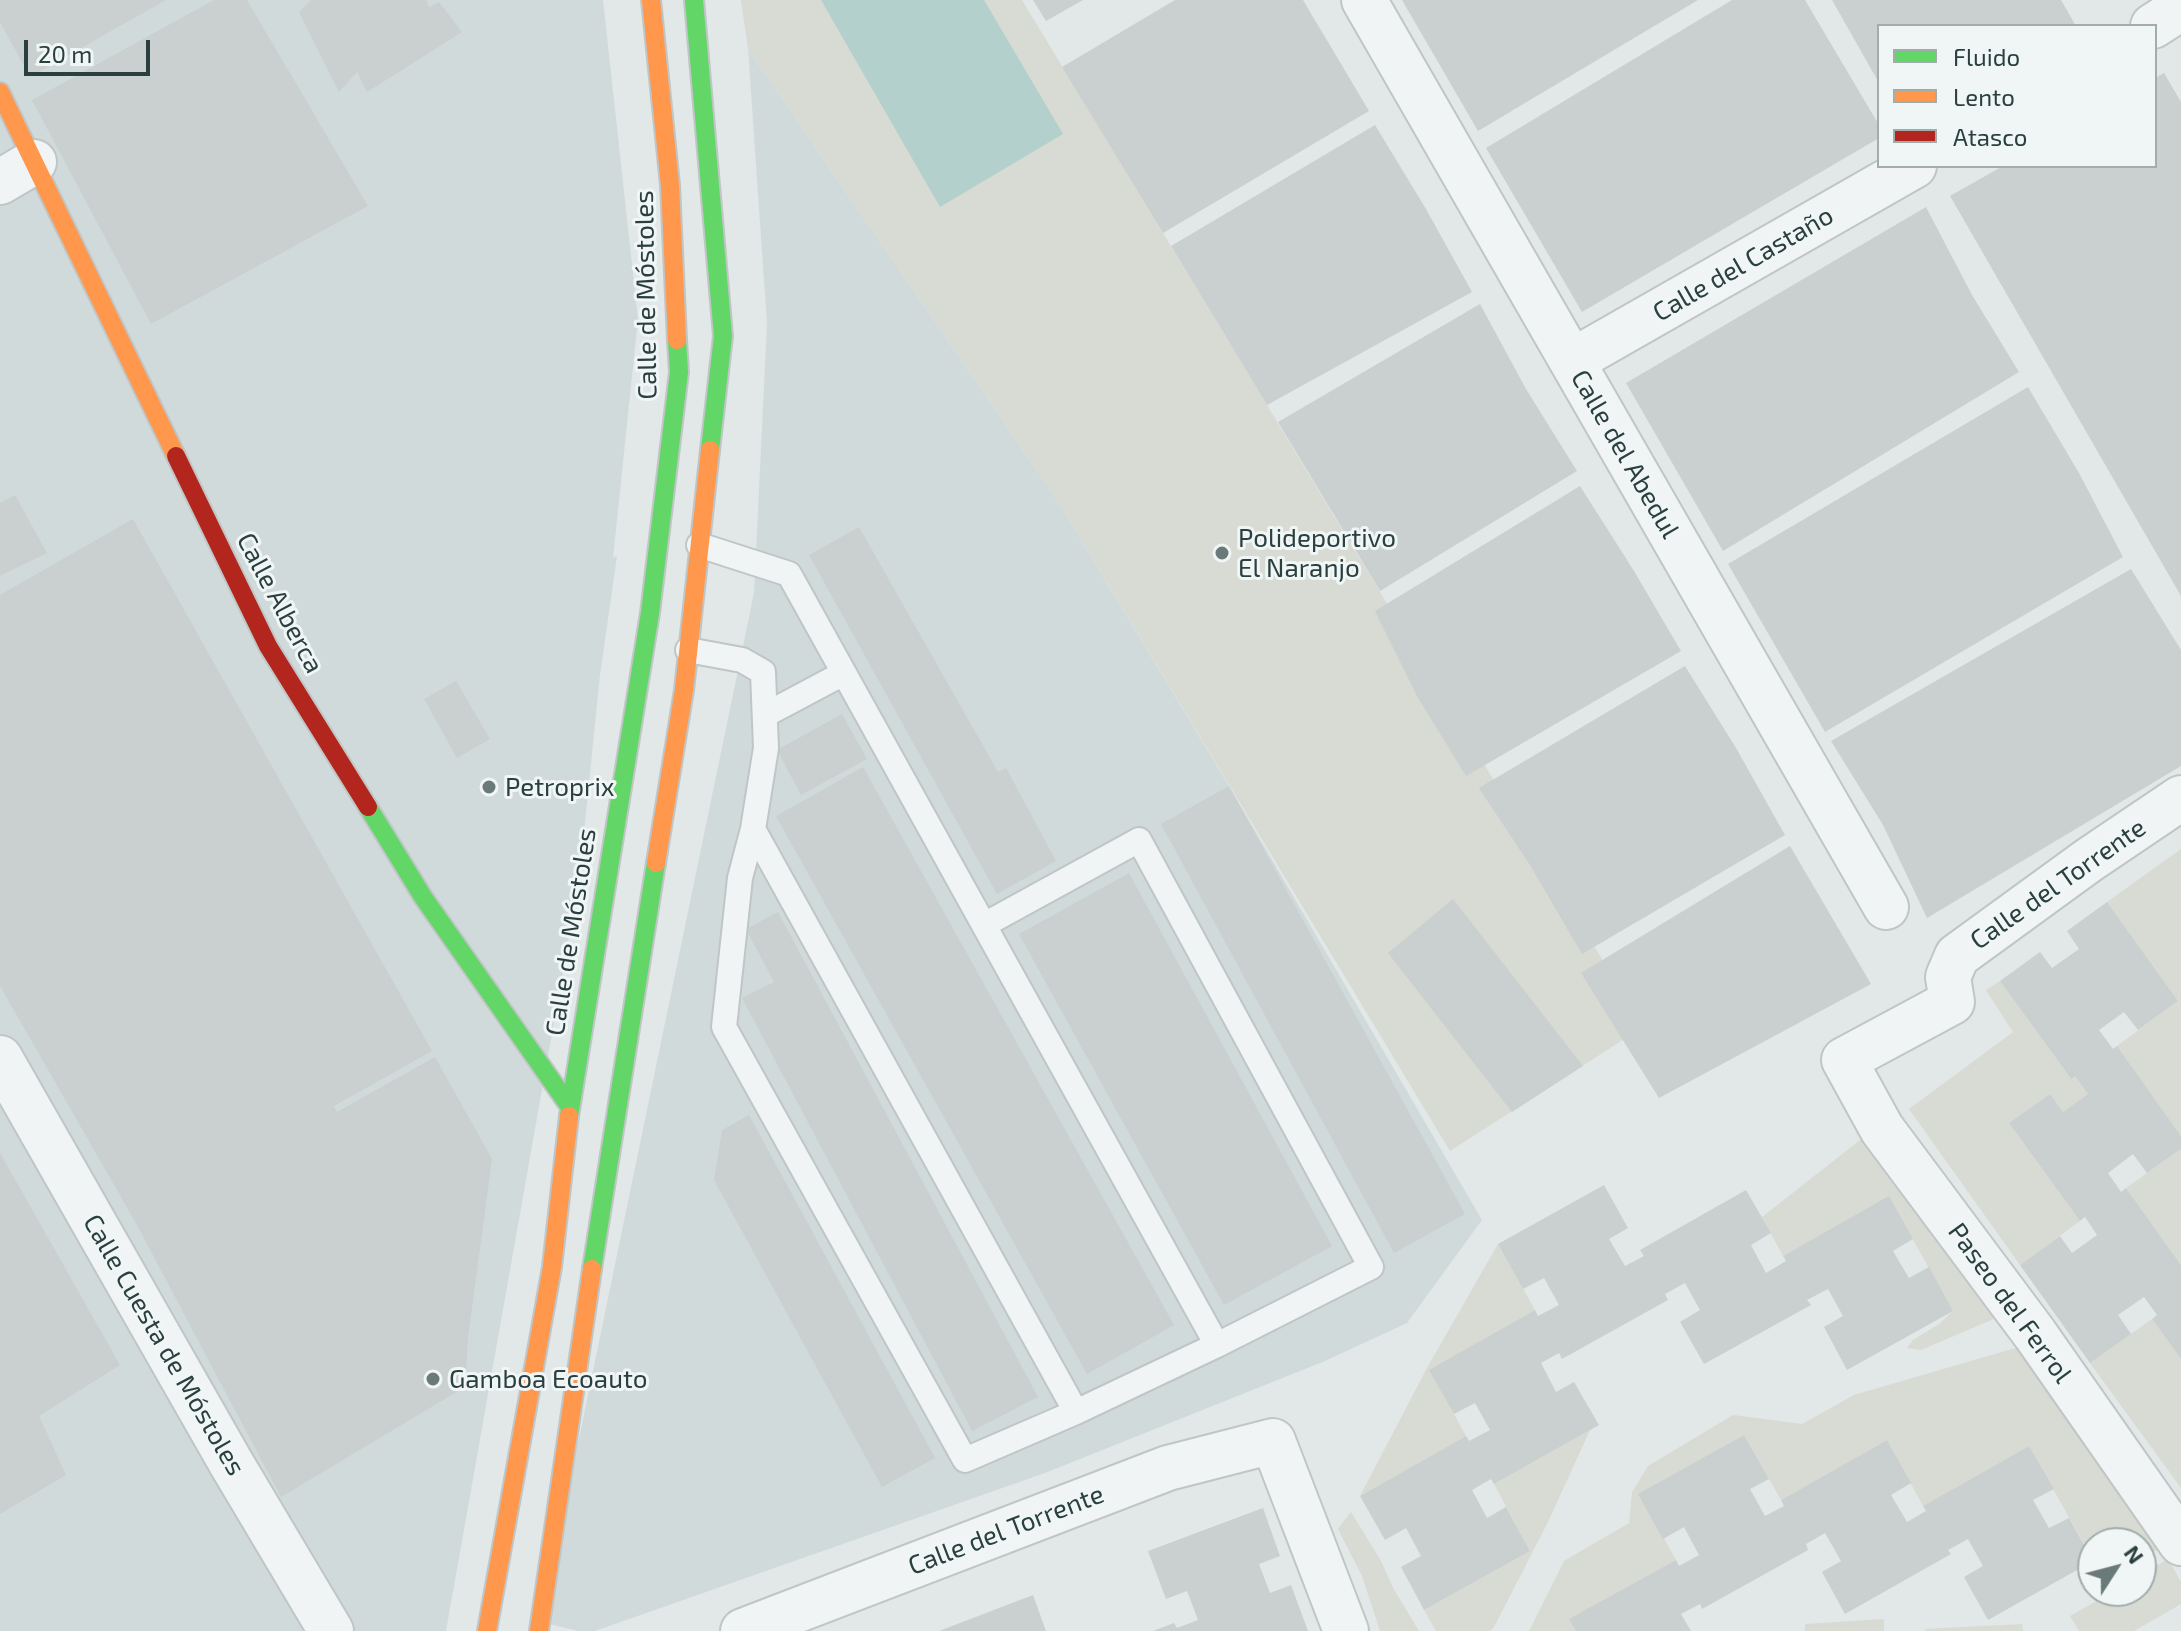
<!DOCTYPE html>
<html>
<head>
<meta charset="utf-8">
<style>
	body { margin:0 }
	#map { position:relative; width:2181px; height:1631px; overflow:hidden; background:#e2e7e7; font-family:"Exo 2",sans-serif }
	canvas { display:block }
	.legend { position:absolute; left:1877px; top:24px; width:280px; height:144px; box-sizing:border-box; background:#f0f6f6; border:2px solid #a1adac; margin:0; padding:10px 14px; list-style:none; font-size:24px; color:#2a3f3e }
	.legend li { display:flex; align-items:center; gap:16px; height:40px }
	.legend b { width:40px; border:2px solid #a1adac }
	.north { position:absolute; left:2077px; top:1527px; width:80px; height:80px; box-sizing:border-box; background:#f0f6f6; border:2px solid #a1adac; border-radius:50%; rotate:54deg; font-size:22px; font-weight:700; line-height:32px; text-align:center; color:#2a3f3e }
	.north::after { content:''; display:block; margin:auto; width:28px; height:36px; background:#6a7a79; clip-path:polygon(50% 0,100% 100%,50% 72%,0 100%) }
	.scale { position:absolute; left:24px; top:40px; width:126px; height:36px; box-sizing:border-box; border:4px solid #2a3f3e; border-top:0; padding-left:10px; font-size:24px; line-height:28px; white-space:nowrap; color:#2a3f3e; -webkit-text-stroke:6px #f0f6f6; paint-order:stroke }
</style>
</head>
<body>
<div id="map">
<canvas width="2181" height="1631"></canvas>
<ul class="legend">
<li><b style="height:10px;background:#63d668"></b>Fluido</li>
<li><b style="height:10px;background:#ff974d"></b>Lento</li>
<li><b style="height:10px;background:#b3261e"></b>Atasco</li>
</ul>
<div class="north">N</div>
<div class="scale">20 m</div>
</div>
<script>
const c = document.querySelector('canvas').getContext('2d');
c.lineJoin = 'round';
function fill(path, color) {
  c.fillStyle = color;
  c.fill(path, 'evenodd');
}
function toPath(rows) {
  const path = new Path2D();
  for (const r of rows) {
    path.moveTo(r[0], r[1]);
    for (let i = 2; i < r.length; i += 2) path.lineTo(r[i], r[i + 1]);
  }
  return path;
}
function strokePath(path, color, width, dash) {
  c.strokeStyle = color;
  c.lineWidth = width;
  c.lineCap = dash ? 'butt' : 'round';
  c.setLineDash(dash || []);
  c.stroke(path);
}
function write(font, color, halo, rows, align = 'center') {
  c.font = font + ' "Exo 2",sans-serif';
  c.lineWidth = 6;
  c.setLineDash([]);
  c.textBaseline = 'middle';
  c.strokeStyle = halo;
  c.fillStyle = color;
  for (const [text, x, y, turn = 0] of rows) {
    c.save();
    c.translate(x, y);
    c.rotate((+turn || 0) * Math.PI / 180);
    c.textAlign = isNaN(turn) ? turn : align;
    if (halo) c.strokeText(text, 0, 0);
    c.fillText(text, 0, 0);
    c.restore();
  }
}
fill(toPath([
	[0,0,603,0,638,319,613,558,617,556,600,675,579,881,446,1631,0,1631],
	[748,49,1056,498,1229,786,1482,1220,1407,1323,1325,1361,1045,1473,595,1631,578,1631,541,1622,754,593,767,324]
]), '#d1dada');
fill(toPath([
	[741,0,1022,0,1643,1027,1450,1151,1056,498,748,49],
	[2181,849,2181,1136,2117,1046,2178,1001,2107,902],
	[2000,981,2070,1078,2075,1076,2088,1094,2063,1112,2050,1094,2009,1123,2080,1221,2020,1265,1909,1109,2013,1032,1986,990],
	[1864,1137,1996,1318,1921,1350,1907,1348,1913,1340,1939,1324,1953,1311,1889,1197,1783,1256,1762,1217],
	[2181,1149,2181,1265,2126,1188],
	[1498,1244,1535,1310,1430,1370,1466,1436,1360,1496,1427,1368],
	[2152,1319,2181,1359,2181,1488,2090,1363],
	[2019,1347,2160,1548,2141,1560,2141,1543,2093,1543,2093,1560,2029,1446,1923,1506,1887,1440,1781,1500,1744,1435,1639,1494,1676,1560,1570,1619,1576,1631,1529,1631,1564,1561,1629,1523,1632,1492,1648,1466,1733,1415,1802,1424,1854,1395],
	[1590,1430,1548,1522,1494,1627,1490,1631,1436,1631,1424,1610,1530,1551,1494,1484],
	[1351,1512,1381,1561,1393,1588,1419,1631,1380,1631,1362,1576,1338,1529],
	[2168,1559,2181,1582,2181,1604,2134,1631,2079,1631,2070,1616,2114,1591,2141,1591,2141,1575],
	[1884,1619,1884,1631,1805,1631,1805,1624],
	[2022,1624,2023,1631,1925,1631,1925,1629]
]), '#d8dbd3');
fill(toPath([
	[821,0,984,0,1063,134,940,207]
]), '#b3d0cc');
fill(toPath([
	[0,0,166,0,30,77,0,22],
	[214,0,247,0,368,206,151,324,32,100],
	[311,0,426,0,429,7,439,2,462,32,367,92,357,72,339,92,299,12],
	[1033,0,1083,0,1046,21],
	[1175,0,1303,0,1369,111,1163,233,1062,67],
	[1402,0,1698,0,1478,131],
	[1732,0,1805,0,1879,125,1879,138,1582,312,1486,148],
	[1832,0,2061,0,2076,26,1879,26,1879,83],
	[2164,73,2181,102,2181,596,1950,196,2003,166,2155,166,2155,78],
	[1375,125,1426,209,1472,292,1267,405,1171,246],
	[1926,207,1972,295,2019,372,1723,551,1626,383],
	[1480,304,1526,389,1577,471,1380,591,1278,422],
	[2028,387,2079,473,2123,557,1825,732,1728,564],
	[1580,486,1634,571,1681,651,1466,776,1417,696,1375,611],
	[15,495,47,553,0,576,0,503],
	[133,519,432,1051,334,1106,337,1112,435,1057,492,1159,468,1338,465,1387,281,1497,137,1225,0,986,0,595],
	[859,527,998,772,1006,768,1056,861,997,894,809,555],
	[2131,569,2181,650,2181,766,1927,918,1883,825,1831,741],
	[1685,666,1736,748,1785,835,1582,954,1530,865,1479,788],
	[456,681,490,739,457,758,424,699],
	[842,714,867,759,801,795,777,750],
	[863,767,1174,1325,1087,1374,776,816],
	[1229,786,1465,1214,1394,1253,1161,824],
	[1790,846,1871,984,1659,1098,1581,973],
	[1129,873,1332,1246,1224,1305,1019,934],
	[1453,899,1583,1066,1512,1112,1388,953],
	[2107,902,2178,1001,2138,1030,2124,1012,2099,1030,2113,1049,2117,1046,2181,1136,2181,1149,2147,1173,2133,1154,2108,1173,2121,1192,2126,1188,2181,1265,2181,1359,2152,1319,2157,1315,2144,1297,2118,1315,2131,1334,2090,1363,2020,1265,2060,1236,2072,1253,2097,1235,2085,1217,2080,1221,2009,1123,2050,1094,2063,1112,2088,1094,2075,1076,2071,1079,2000,981,2040,952,2052,968,2079,949,2067,931],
	[778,912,1038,1397,972,1431,742,998,774,982,746,929],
	[749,1115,935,1458,882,1487,714,1180,722,1130],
	[0,1153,120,1365,39,1416,66,1475,0,1514],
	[1604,1185,1628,1228,1609,1239,1625,1266,1644,1256,1640,1250,1746,1190,1771,1233,1751,1245,1766,1273,1786,1261,1783,1256,1889,1196,1913,1239,1893,1251,1909,1278,1929,1267,1953,1311,1847,1370,1824,1327,1843,1316,1828,1289,1807,1300,1811,1305,1704,1364,1680,1322,1700,1310,1685,1283,1665,1294,1668,1300,1562,1359,1559,1353,1541,1363,1556,1392,1574,1382,1599,1425,1494,1484,1491,1479,1472,1490,1487,1518,1506,1507,1530,1551,1424,1610,1401,1567,1421,1556,1406,1528,1385,1540,1360,1496,1466,1436,1469,1441,1490,1430,1475,1403,1454,1414,1429,1370,1535,1310,1538,1316,1559,1305,1544,1278,1523,1289,1498,1244],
	[1744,1435,1769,1479,1750,1489,1765,1516,1784,1506,1781,1500,1887,1440,1911,1483,1891,1495,1907,1522,1926,1511,1923,1506,2029,1446,2054,1489,2033,1500,2049,1528,2069,1518,2093,1561,1988,1620,1964,1577,1983,1566,1968,1539,1948,1550,1951,1554,1845,1614,1822,1572,1841,1561,1825,1533,1806,1544,1808,1550,1702,1609,1700,1604,1681,1614,1691,1631,1576,1631,1569,1619,1676,1560,1679,1566,1699,1555,1684,1527,1663,1539,1638,1494],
	[1263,1508,1280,1556,1259,1564,1270,1593,1291,1585,1308,1631,1153,1631,1174,1623,1177,1628,1198,1620,1187,1591,1166,1599,1148,1551],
	[1033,1595,1046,1631,939,1631]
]), '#cacfcf');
const lane = toPath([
	[699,545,789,574,1217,1345],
	[688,650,742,660,763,672,766,748,753,829,740,878,724,1027,965,1460,1076,1412,1217,1345,1371,1267,1139,840,984,925],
	[765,715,844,673],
	[753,829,1076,1412]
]);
const street = toPath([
	[1364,0,1886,907],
	[2153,26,2181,8],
	[0,182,34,162],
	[1572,361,1914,166],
	[2181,798,2089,860,1957,956,1948,977,1952,1002,1844,1060,1882,1129,2035,1334,2181,1543],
	[0,1058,231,1463,331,1631],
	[743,1631,1168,1468,1273,1441,1346,1631]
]);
const fast = toPath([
	[694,0,723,336,710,450],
	[368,807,423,897,570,1107],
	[569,1116,650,613,679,372,677,340],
	[592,1269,656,863]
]);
const slow = toPath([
	[651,0,670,185,677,340],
	[0,92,176,456],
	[656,863,684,690,710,450],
	[487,1631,552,1267,569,1116],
	[539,1631,592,1269]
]);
const jam = toPath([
	[176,456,268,646,368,807]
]);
strokePath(lane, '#c0c5c5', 28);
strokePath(street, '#c0c5c5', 48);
strokePath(fast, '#c0c5c5', 22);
strokePath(slow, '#c0c5c5', 22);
strokePath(jam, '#c0c5c5', 22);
strokePath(lane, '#f1f4f4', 24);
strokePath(street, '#f1f4f4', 44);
strokePath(fast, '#63d668', 18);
strokePath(slow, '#ff974d', 18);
strokePath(jam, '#b3261e', 18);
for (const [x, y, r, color] of [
	[1222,553,8,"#6a7a79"],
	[489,787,8,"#6a7a79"],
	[433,1379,8,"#6a7a79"]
]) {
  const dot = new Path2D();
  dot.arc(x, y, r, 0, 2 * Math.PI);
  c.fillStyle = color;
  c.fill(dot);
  strokePath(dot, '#f0f6f6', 3);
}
write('26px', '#2a3f3e', '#f0f6f6', [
	["Calle del Castaño",1743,264,-30],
	["Calle de Móstoles",646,295,-91],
	["Calle del Abedul",1625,454,60],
	["Calle Alberca",280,603,62],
	["Calle del Torrente",2058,884,-35],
	["Calle de Móstoles",571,932,-81],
	["Paseo del Ferrol",2010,1303,54],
	["Calle Cuesta de Móstoles",164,1345,60],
	["Calle del Torrente",1006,1530,-21]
]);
write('26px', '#2a3f3e', '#f0f6f6', [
	["Polideportivo",1238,538],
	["El Naranjo",1238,568],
	["Petroprix",505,787],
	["Gamboa Ecoauto",449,1379]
], 'left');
</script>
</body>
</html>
